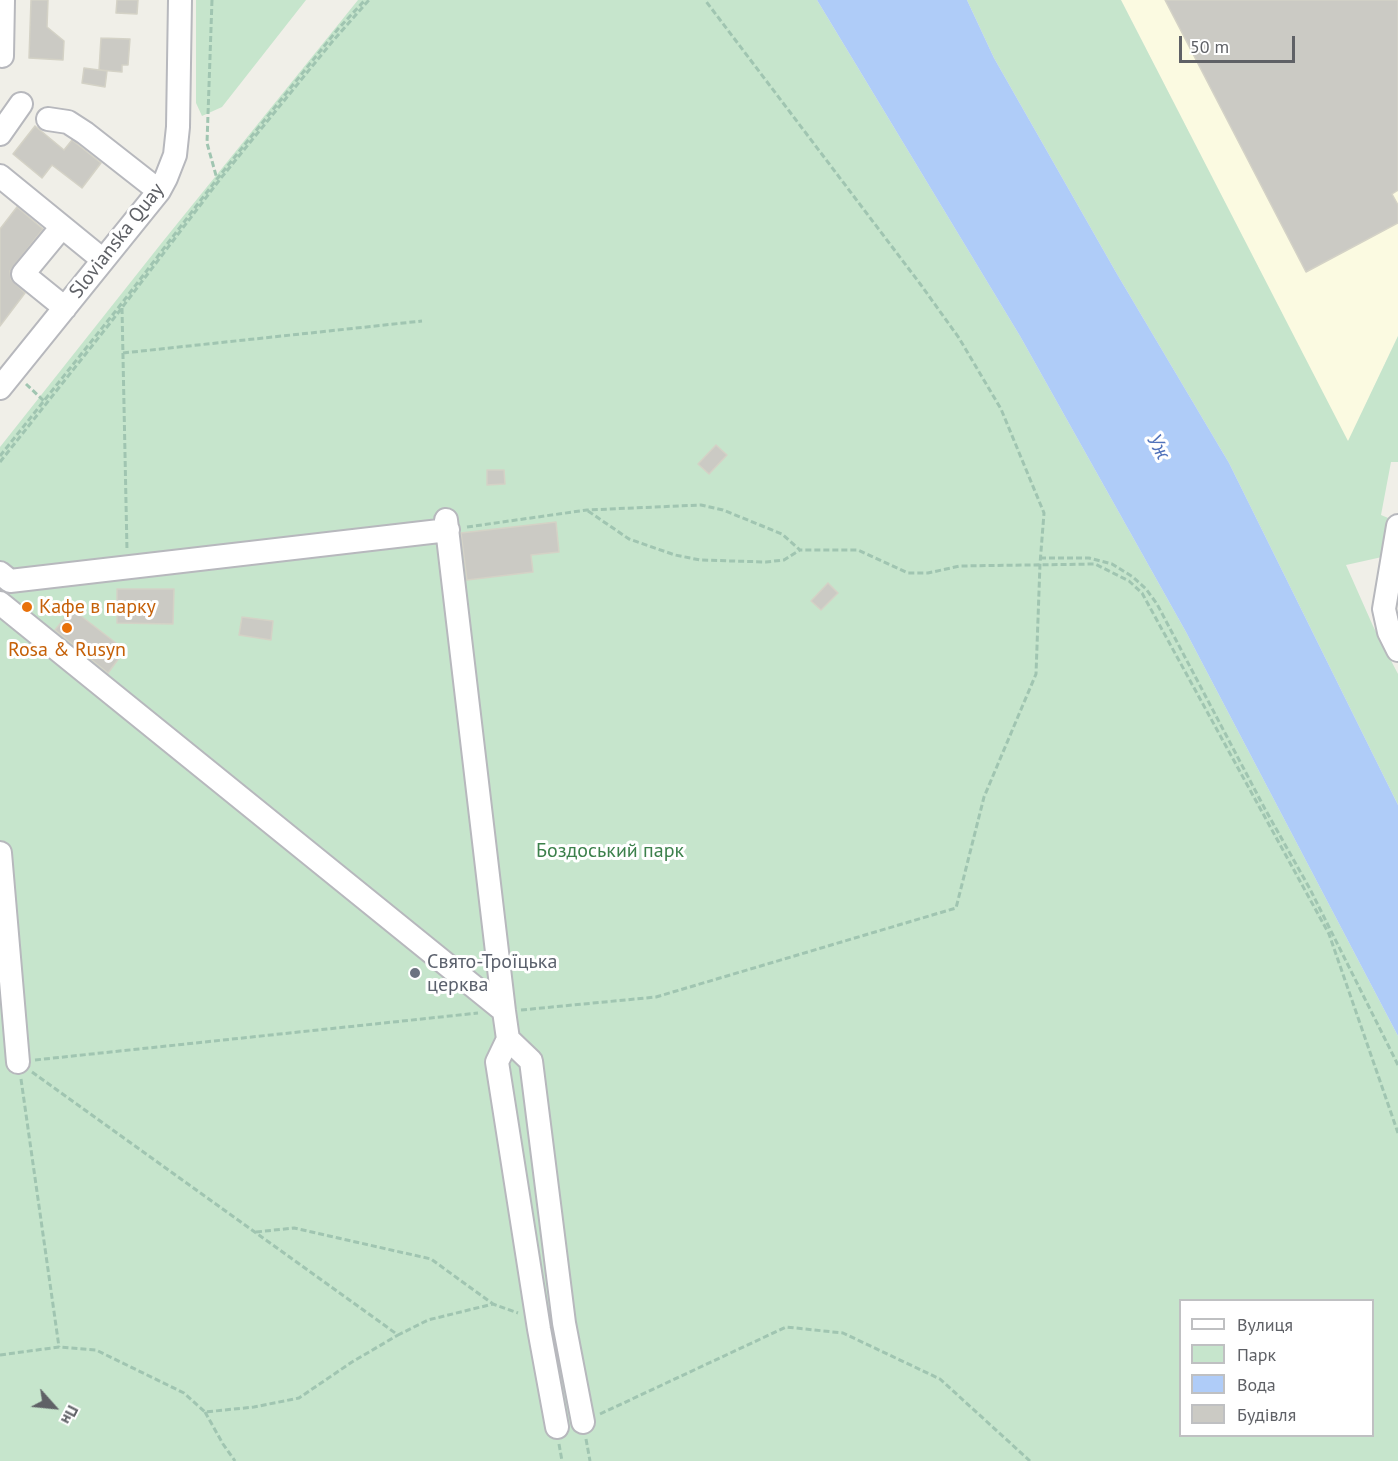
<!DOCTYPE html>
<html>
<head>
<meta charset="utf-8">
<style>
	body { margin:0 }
	#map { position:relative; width:1398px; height:1461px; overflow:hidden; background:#f0efe8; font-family:"PT Sans",sans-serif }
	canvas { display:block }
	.legend { position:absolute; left:1179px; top:1299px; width:195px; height:138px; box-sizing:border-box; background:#fff; border:2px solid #bfc0c2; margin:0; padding:8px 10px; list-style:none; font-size:18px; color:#5f6166 }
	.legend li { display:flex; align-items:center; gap:12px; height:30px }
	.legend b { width:30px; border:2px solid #bfc0c2 }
	.north { position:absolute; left:24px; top:1377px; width:60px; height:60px; -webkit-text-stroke:4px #fff; paint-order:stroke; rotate:117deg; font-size:16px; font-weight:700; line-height:24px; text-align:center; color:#5f6166 }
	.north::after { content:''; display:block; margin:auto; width:21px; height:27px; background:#5f6166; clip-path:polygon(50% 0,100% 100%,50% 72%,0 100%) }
	.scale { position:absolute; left:1179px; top:36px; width:116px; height:27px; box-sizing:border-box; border:3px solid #5f6166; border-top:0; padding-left:8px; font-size:18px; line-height:21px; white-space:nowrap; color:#5f6166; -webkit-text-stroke:4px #fff; paint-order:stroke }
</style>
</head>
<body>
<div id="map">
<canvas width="1398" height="1461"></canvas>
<ul class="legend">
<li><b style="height:8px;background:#fff"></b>Вулиця</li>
<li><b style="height:16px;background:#c6e5cc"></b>Парк</li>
<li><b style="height:16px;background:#afccf8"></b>Вода</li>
<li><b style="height:16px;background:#cbcac4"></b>Будівля</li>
</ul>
<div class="north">Пн</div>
<div class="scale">50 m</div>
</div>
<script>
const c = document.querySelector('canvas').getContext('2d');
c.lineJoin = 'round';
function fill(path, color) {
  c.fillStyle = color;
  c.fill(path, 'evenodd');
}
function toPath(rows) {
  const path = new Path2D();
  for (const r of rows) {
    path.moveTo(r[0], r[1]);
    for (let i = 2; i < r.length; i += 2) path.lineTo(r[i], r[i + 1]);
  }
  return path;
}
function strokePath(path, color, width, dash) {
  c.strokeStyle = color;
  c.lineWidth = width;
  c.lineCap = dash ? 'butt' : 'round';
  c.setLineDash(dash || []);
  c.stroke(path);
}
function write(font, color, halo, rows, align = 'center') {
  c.font = font + ' "PT Sans",sans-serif';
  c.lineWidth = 6;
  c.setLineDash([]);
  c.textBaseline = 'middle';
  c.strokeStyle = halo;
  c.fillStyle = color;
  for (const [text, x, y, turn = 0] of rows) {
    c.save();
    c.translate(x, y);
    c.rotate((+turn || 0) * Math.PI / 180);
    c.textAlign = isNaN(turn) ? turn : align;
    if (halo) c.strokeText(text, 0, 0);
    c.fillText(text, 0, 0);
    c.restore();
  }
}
fill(toPath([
	[1121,0,1398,0,1398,336,1348,442]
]), '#fbfae1');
fill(toPath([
	[196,0,306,0,222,107,202,116,196,103],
	[358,0,817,0,1020,336,1186,632,1398,1036,1398,1461,0,1461,0,447,164,240],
	[1180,1300,1372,1300,1372,1436,1180,1436],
	[967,0,1121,0,1348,441,1398,336,1398,462,1391,462,1381,515,1393,520,1382,557,1346,565,1373,626,1398,674,1398,805,1229,463,1117,274,994,58]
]), '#c6e5cc');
fill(toPath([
	[817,0,967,0,994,58,1117,274,1229,463,1398,805,1398,1036,1186,632,1020,336]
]), '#afccf8');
const building = toPath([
	[31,0,48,0,47,27,64,41,63,60,29,58,31,0],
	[117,0,138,0,137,14,116,13,117,0],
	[1165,0,1398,0,1398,190,1392,194,1398,205,1398,223,1306,272,1165,0],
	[101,38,130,39,128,65,122,65,122,72,100,70,107,71,105,87,82,83,84,68,99,70,101,38],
	[35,126,64,150,72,140,101,163,82,188,52,165,42,178,13,154,35,126],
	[17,207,43,229,10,271,11,279,25,293,0,326,0,229,17,207],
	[716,445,727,455,709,474,698,464,716,445],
	[487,470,504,470,505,484,487,485,487,470],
	[556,522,559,552,531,555,533,572,467,580,461,533,556,522],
	[828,583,838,593,821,610,811,601,828,583],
	[117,589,174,589,173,624,117,623,117,589],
	[72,609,125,650,108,673,55,630,72,609],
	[242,617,273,621,271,640,239,635,242,617]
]);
fill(building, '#cbcac4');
strokePath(building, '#d4d2c6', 1.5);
const minor = toPath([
	[2,56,3,0],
	[48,119,68,122,85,133,159,191],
	[0,134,21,104],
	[0,176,103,260],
	[61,228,23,274,65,308],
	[0,388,159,191,166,178,175,155,178,127,180,0],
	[446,520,504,1011,508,1039,531,1061,564,1323,583,1422],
	[1398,526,1384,609,1389,632,1398,650],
	[0,573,10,581,448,530],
	[0,603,504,1011],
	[0,853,18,1062],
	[508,1039,497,1062,539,1329,557,1427]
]);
strokePath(minor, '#b7b8bd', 26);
strokePath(toPath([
	[212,0,207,143,217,179],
	[122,308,127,551],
	[123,353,422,321],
	[26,384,44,401],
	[0,456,122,303,217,179,338,29,365,0],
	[0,462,111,322,221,178,332,42,369,0],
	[588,511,629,539,675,555,700,560,766,562,784,560,800,550],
	[467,527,587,510,701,505,723,510,782,534,800,550,858,550,908,573,928,573,960,566,1095,564,1129,581,1142,593,1329,934,1398,1133],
	[1040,558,1089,558,1112,564,1133,577,1146,589,1157,604,1265,809,1310,889,1398,1065],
	[521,1010,656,997,956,908,984,797,1036,674,1040,564,1044,513,1001,409,959,338,921,285,705,0],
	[35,1060,478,1013],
	[32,1072,398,1335,428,1320,493,1304,518,1313],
	[21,1079,59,1347],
	[256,1232,294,1228,431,1259,493,1304],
	[0,1355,59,1347,96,1350,184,1393,205,1412,254,1407,299,1398,352,1362,398,1335],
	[205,1412,223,1444,235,1461],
	[600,1414,786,1327,843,1333,940,1379,1030,1461],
	[586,1439,590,1461],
	[559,1444,562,1461]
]), '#a0c5b1', 3, [6, 3]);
strokePath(minor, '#fff', 22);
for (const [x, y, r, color] of [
	[27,607,6,"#e8710a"],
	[67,628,6,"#e8710a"],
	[415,973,6,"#6b7280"]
]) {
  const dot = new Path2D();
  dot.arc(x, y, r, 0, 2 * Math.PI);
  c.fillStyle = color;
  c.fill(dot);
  strokePath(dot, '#fff', 2);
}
write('20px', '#5f6166', '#fff', [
	["Slovianska Quay",117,241,-52]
]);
write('20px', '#c56008', '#fff', [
	["Кафе в парку",39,607],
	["Rosa & Rusyn",67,650,"center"]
], 'left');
write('20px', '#3c804b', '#fff', [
	["Боздоський парк",610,851]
]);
write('20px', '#5b616d', '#fff', [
	["Свято-Троїцька",427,962],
	["церква",427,985]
], 'left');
write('italic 21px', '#5273bb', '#fff', [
	["Уж",1158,447,61]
]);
</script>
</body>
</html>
